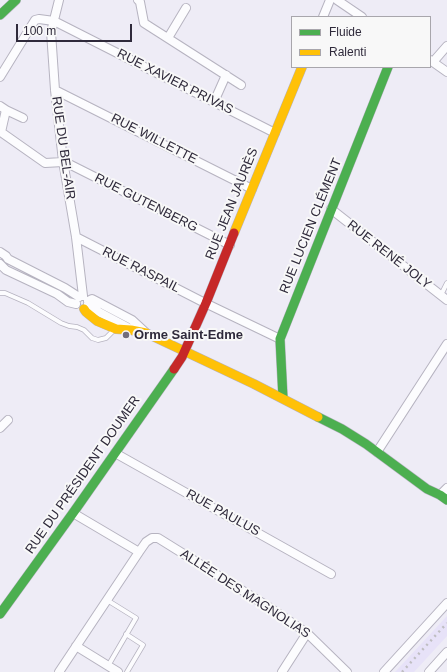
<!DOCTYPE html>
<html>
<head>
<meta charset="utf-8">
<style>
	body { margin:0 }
	#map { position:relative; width:447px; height:672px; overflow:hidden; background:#eeecf6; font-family:Helvetica,sans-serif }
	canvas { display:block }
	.legend { position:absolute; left:291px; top:16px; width:140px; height:52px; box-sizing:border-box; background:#f8f8f8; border:1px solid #a8a6ac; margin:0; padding:5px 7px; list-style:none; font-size:12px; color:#2f2a3b }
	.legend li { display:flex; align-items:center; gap:8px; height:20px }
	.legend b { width:20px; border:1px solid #a8a6ac }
	.scale { position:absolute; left:16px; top:24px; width:116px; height:18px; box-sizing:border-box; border:2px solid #2f2a3b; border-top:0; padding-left:5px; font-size:12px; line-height:14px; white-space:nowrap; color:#2f2a3b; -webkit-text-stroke:3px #f8f8f8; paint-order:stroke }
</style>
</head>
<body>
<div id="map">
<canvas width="447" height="672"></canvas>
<ul class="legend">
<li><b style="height:5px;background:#4caf50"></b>Fluide</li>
<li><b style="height:5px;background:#ffc107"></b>Ralenti</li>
</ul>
<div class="scale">100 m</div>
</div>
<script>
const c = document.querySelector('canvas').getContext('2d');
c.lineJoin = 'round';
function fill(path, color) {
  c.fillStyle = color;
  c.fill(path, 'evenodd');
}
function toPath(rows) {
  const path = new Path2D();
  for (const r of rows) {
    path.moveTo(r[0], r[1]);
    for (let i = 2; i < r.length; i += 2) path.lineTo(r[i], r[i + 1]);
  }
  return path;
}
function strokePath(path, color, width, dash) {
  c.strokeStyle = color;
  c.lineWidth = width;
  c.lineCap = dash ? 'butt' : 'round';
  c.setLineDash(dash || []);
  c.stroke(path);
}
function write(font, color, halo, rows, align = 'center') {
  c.font = font + ' Helvetica,sans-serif';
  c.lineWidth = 4;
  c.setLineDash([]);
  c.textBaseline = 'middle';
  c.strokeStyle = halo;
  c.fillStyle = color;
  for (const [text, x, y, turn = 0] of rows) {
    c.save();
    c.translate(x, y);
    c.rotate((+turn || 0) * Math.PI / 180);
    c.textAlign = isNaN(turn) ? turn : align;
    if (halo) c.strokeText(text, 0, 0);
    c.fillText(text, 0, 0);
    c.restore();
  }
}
fill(toPath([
	[447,616,447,636,414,672,395,672]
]), '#e7e2f8');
const lane = toPath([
	[0,293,5,293,28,303,61,323,69,326,77,327,84,330,92,338,98,340,106,338,115,329],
	[441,295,447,283],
	[107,600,136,618,108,666],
	[126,634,143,645,127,672]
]);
const street = toPath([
	[59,0,51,32,55,90,63,161,76,237,83,296],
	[138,0,140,2,144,23,241,85],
	[337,0,362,17],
	[323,17,330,0],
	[168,38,186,8],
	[430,60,447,72],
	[433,62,447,46],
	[0,77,35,20,39,19,54,21,275,133],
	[55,90,252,189],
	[214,102,226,75],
	[0,106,6,110,1,132,45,163,63,162],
	[6,110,23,118],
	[63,161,230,245],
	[331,209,447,300],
	[76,237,203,302,280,339],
	[0,252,6,256,8,259,65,288,79,297],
	[0,264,6,270,57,294,68,302,76,304],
	[88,301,92,299,132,320,145,332],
	[88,304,99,312,129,328],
	[0,428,8,420],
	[377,452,447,344],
	[115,453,331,574],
	[440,495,447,488],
	[139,552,146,542,152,538,158,538,272,609,307,633,347,672],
	[76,646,118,672],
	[59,672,139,552,73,513],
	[282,672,307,633],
	[384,672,447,603],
	[429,672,447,652]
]);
const fast = toPath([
	[0,15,16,0],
	[283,398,280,339,388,67],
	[318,417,342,429,366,444,427,489,440,495,447,500],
	[0,614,73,513,174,369]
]);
const slow = toPath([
	[234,233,302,67],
	[84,309,86,312,97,321,116,329,131,330,146,333,254,384,318,417]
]);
const jam = toPath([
	[174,369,182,357,206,303,234,233]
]);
strokePath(lane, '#b6b3c0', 5.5);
strokePath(street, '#b6b3c0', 10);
strokePath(fast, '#b6b3c0', 10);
strokePath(slow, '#b6b3c0', 10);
strokePath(jam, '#b6b3c0', 10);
strokePath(lane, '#fcfcfe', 4);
strokePath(street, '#fcfcfe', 8);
strokePath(fast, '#4caf50', 9);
strokePath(slow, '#ffc107', 9);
strokePath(jam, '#c62828', 9);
strokePath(toPath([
	[402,672,447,623]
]), '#bfbec2', 2.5, [2, 4]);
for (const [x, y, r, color] of [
	[126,335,4,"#726e7c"]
]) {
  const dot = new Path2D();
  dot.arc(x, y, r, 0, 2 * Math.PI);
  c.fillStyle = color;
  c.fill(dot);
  strokePath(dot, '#f8f8f8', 1.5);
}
write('13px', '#2f2a3b', '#f8f8f8', [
	["RUE XAVIER PRIVAS",175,82,27],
	["RUE WILLETTE",154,139,27],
	["RUE DU BEL-AIR",63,148,82],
	["RUE GUTENBERG",146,203,27],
	["RUE JEAN JAURÈS",232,204,-68],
	["RUE LUCIEN CLÉMENT",311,226,-68],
	["RUE RENÉ JOLY",389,255,38],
	["RUE RASPAIL",141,270,27],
	["RUE DU PRÉSIDENT DOUMER",83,475,-55],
	["RUE PAULUS",223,513,29],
	["ALLÉE DES MAGNOLIAS",245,594,33]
]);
write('bold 13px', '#2f2a3b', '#f8f8f8', [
	["Orme Saint-Edme",134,335]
], 'left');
</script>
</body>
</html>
